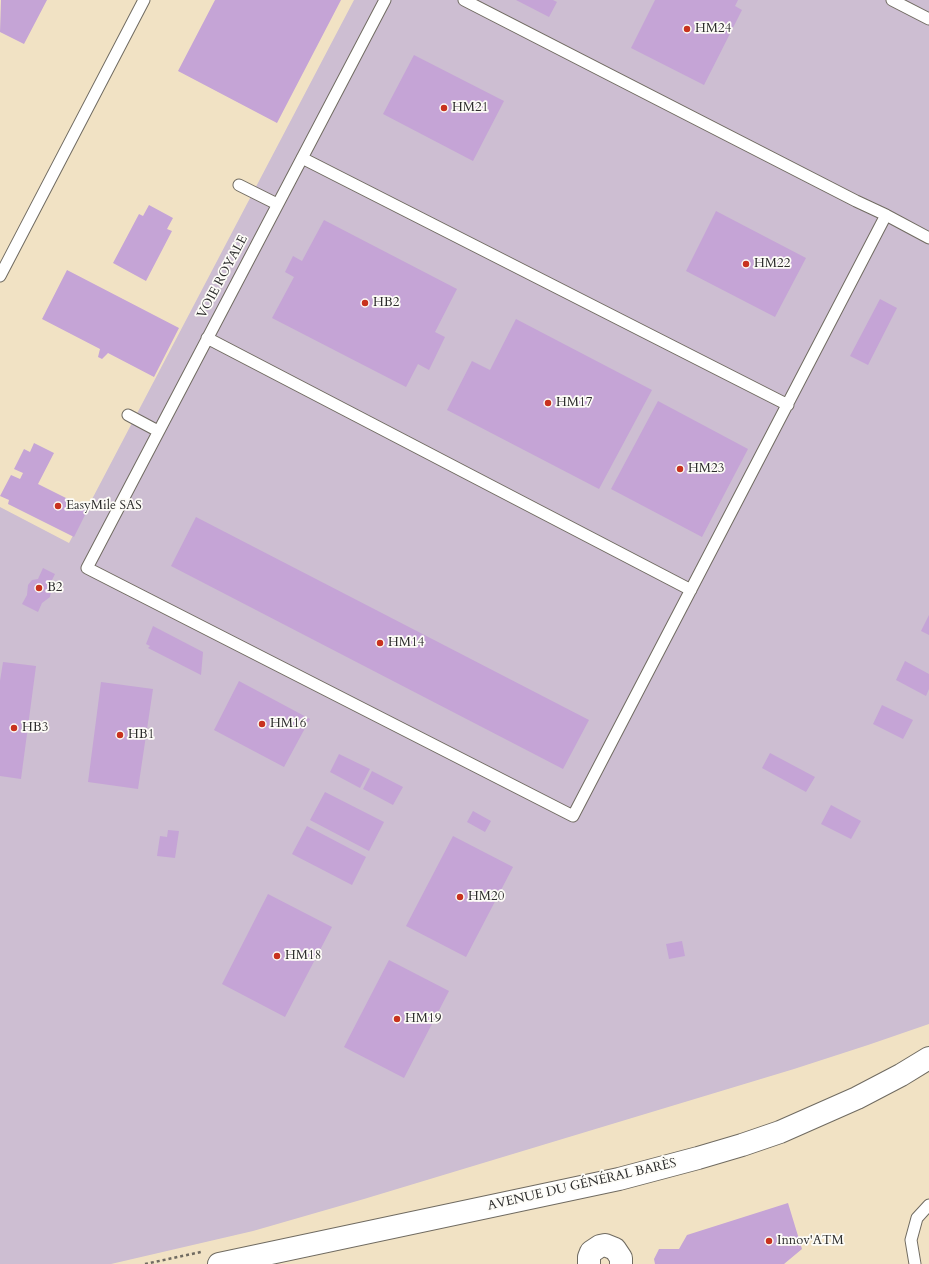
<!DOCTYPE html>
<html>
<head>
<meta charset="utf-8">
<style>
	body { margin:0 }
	canvas { display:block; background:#f1e2c4 }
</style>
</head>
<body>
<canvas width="929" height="1264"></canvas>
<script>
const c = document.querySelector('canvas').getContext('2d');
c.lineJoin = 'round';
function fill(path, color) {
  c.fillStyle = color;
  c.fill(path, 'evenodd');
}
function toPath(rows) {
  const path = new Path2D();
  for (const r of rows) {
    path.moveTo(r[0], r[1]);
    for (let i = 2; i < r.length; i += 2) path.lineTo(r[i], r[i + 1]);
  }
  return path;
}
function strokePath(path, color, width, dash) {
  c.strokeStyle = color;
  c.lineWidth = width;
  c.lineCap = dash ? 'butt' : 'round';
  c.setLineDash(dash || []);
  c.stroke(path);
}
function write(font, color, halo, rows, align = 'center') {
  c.font = font + ' Cardo,serif';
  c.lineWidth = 3.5;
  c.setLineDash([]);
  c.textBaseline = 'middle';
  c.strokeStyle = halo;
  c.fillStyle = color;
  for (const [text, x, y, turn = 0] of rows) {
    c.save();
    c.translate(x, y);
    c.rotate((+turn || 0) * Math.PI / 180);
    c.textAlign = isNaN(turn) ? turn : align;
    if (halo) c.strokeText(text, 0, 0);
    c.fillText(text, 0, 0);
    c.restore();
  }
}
fill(toPath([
	[354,0,929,0,929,1024,868,1045,794,1069,364,1199,253,1231,111,1264,0,1264,0,507,69,543]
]), '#cdbed2');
fill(toPath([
	[1,0,47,0,24,44,0,32],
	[215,0,341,0,277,123,178,71],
	[516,0,553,0,557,2,549,17],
	[655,0,738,0,735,6,742,10,704,85,631,48],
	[414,55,504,101,473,161,383,114],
	[149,205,173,218,167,229,172,231,146,281,113,263,139,214,143,216],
	[716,211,806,258,775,317,686,271],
	[324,220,457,289,435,332,445,337,429,370,418,364,406,387,272,318,294,277,285,272,293,256,302,261],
	[67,270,179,328,154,377,108,353,102,359,98,357,100,349,42,319],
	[880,299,897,308,868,365,850,356],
	[516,319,652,390,599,489,447,410,472,361,490,370],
	[658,401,748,449,702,537,611,489],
	[34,443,54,453,38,484,88,509,74,537,8,504,9,500,0,496,11,475,20,479,23,473,14,469,24,449,30,452],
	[196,517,589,720,563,769,171,566],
	[43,568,55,574,50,584,51,592,50,597,42,603,38,612,22,604,27,595,28,585,32,580,38,579],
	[929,615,929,635,921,631],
	[153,626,203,652,201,675,148,648,150,646,146,644],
	[905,661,929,674,929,689,926,696,896,680],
	[3,662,36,666,21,779,0,776,0,681],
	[239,681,310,719,284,767,214,730],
	[101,682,153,689,138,789,88,782],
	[882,705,913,720,903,739,873,724],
	[770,753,815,777,806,792,762,768],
	[339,754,370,769,360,788,330,772],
	[372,771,403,787,393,805,363,789],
	[325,792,384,822,369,851,310,820],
	[831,805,861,821,851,839,821,824],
	[473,811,491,821,485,832,467,822],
	[307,826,366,857,352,885,292,854],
	[168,830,179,831,175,858,157,856,160,836,167,837],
	[453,836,513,867,466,957,406,926],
	[268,894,332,927,285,1017,222,984],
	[682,941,685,956,669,959,666,944],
	[389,960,449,991,404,1078,344,1047],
	[788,1203,802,1249,784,1264,655,1264,654,1259,659,1249,679,1249,687,1235]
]), '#c5a4d6');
const lane = toPath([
	[385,0,87,568,573,816,886,215,856,201,464,0],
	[892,0,929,19],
	[302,158,788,405],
	[239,185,277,204],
	[886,215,929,238],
	[0,276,144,0],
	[207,338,691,590],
	[128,415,158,431],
	[915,1264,911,1240,917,1218,929,1205]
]);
const street = toPath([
	[589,1264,589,1257,591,1252,600,1246,605,1245,615,1249,621,1258,621,1264]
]);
const secondary = toPath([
	[219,1264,619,1179,698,1158,742,1145,780,1132,857,1098,901,1075,929,1058]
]);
strokePath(lane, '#706b61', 13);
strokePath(street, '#706b61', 24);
strokePath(secondary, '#706b61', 24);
strokePath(toPath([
	[145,1264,201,1252]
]), '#706b61', 2.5, [3, 3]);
strokePath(lane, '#fff', 11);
strokePath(street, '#fff', 22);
strokePath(secondary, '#fff', 22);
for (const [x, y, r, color] of [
	[687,29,4,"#c8321e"],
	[444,108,4,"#c8321e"],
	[746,264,4,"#c8321e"],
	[365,303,4,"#c8321e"],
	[548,403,4,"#c8321e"],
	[680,469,4,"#c8321e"],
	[58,506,4,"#c8321e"],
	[39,588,4,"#c8321e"],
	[380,643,4,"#c8321e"],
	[262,724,4,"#c8321e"],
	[14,728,4,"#c8321e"],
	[120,735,4,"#c8321e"],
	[460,897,4,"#c8321e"],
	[277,956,4,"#c8321e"],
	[397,1019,4,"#c8321e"],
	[769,1241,4,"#c8321e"]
]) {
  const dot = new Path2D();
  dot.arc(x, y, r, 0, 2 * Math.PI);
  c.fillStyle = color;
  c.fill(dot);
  strokePath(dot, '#fdfcf7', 1.5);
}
write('13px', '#2b2b2b', '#fdfcf7', [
	["HM24",695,29],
	["HM21",452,108],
	["HM22",754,264],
	["HB2",373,303],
	["HM17",556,403],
	["HM23",688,469],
	["EasyMile SAS",66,506],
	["B2",47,588],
	["HM14",388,643],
	["HM16",270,724],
	["HB3",22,728],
	["HB1",128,735],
	["HM20",468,897],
	["HM18",285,956],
	["HM19",405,1019],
	["Innov'ATM",777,1241]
], 'left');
write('13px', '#2b2b2b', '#fdfcf7', [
	["VOIE ROYALE",223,277,-62],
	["AVENUE DU GÉNÉRAL BARÈS",582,1185,-13]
]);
</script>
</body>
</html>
